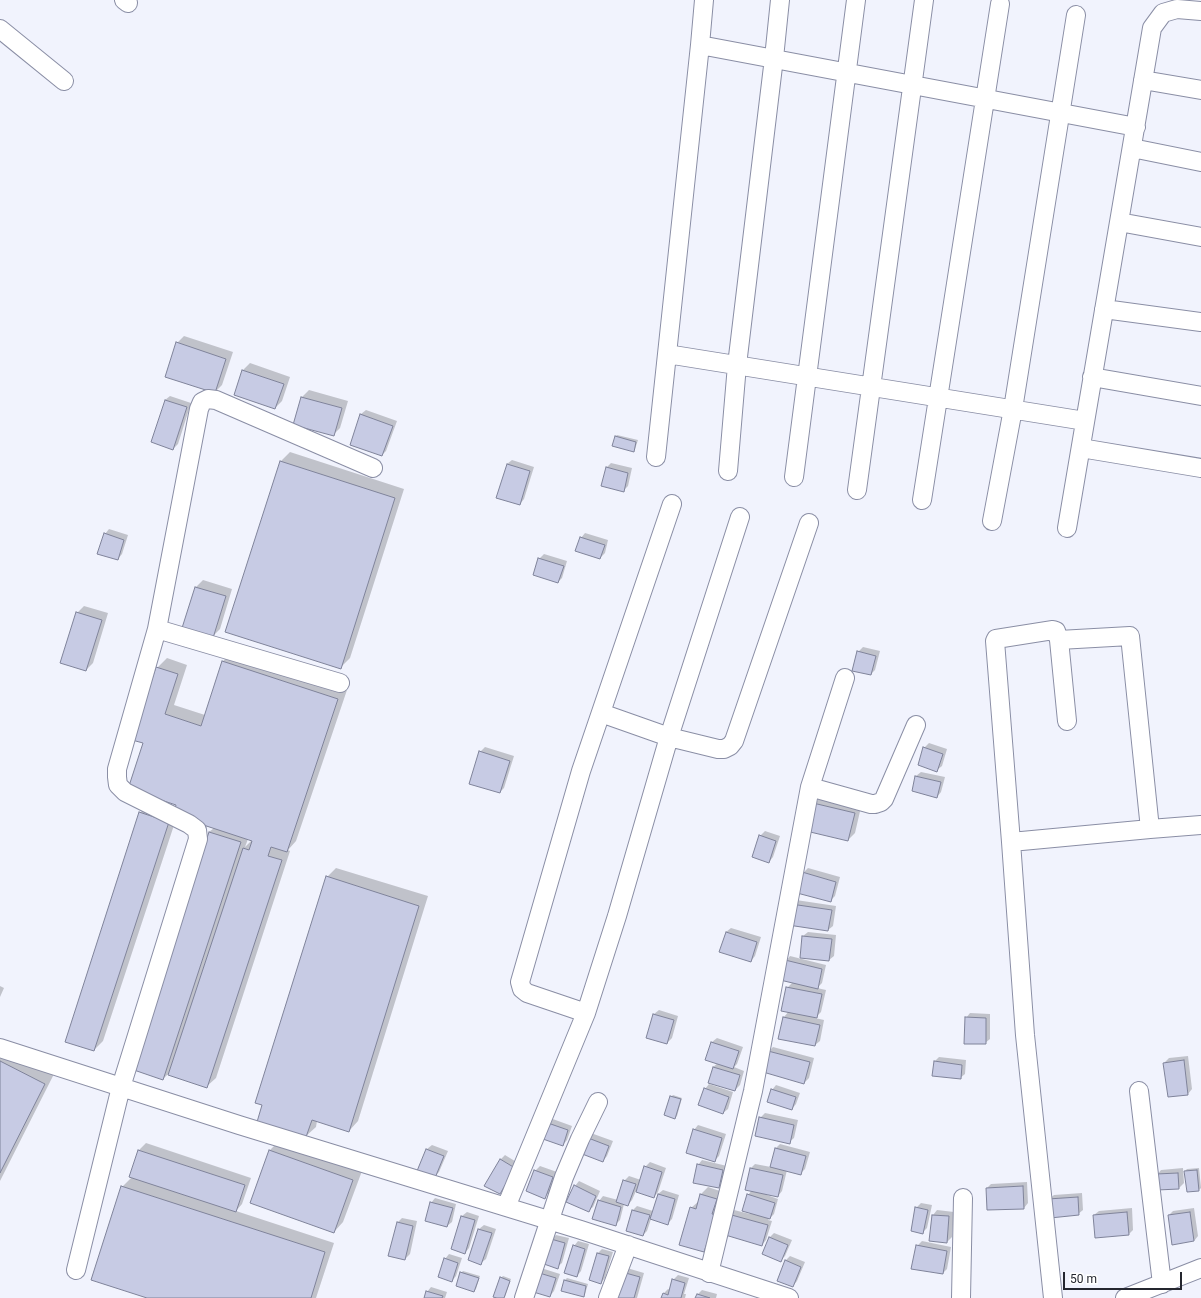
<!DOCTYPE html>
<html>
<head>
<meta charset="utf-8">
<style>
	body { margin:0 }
	#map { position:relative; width:1201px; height:1298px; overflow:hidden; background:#f1f3fd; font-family:Roboto,sans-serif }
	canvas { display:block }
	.scale { position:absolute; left:1063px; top:1272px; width:119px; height:18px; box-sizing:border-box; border:2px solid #24262f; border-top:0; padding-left:5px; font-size:12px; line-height:14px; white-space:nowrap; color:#24262f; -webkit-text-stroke:3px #fff; paint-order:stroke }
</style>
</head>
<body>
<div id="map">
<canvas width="1201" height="1298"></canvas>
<div class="scale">50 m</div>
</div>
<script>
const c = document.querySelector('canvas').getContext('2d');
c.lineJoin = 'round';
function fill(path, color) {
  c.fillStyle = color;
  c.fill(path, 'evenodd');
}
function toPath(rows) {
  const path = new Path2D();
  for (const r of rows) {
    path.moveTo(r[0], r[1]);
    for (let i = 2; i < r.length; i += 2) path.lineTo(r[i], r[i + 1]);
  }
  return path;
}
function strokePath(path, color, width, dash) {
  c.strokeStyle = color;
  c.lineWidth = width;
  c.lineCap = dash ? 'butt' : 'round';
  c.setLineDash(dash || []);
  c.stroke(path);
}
fill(toPath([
	[184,336,233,352,222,385,215,392,177,343],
	[250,363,290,377,282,401,275,408,235,394,243,370],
	[309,390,348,401,340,428,333,435,294,424,302,397],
	[170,396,191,403,178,444,173,449,165,400],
	[366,410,397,421,386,451,382,455,351,444,361,414],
	[617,435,638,440,635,449,633,451,615,437],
	[290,452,404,489,350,658,340,668,280,462],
	[512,460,534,467,524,499,520,504,507,464],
	[611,463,632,468,628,486,623,491,606,468],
	[109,529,128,535,122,554,118,559,105,534],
	[585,533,608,540,605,553,600,558,581,538],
	[544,554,567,561,562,578,558,582,539,559],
	[203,580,232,589,220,629,213,636,196,587],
	[84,606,108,613,93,663,86,670,77,613],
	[863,647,880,651,875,670,871,674,858,652],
	[232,652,347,690,296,841,288,850,290,851,216,1078,206,1087,168,1074,163,1079,132,1069,209,832,214,828,177,816,103,1041,94,1050,140,813,150,803,175,811,178,804,144,743,157,668,167,658,187,665,174,705,205,715,223,661],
	[248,839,252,840,245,847],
	[929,743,947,749,942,766,937,770,924,748],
	[485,747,514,756,504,788,500,792,480,752],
	[921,772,945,777,941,792,937,797,913,791,916,776],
	[821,797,861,807,855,833,848,840,814,804],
	[765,831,780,836,773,857,769,862,760,836],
	[336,868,428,896,358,1121,349,1131,317,1121,316,1127,306,1136,327,877],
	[808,868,840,877,835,896,830,901,803,873],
	[796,900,836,906,833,926,828,930,789,925],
	[731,928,761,937,755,956,751,961,726,932],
	[808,932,836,935,834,956,829,960,801,957,803,936],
	[790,956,826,965,822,983,817,988,826,990,821,1012,815,1018,824,1020,820,1041,815,1045,784,1017,789,1011,787,988,793,982,786,961],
	[0,986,4,988,0,997],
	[659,1010,678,1016,672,1038,667,1043,654,1014],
	[970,1013,990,1014,990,1039,985,1043,966,1018],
	[717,1038,743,1047,737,1064,734,1067,744,1071,740,1085,735,1090,713,1067,718,1063,712,1042],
	[773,1047,814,1058,809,1078,804,1083,769,1051],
	[0,1049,54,1074,0,1181],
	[1188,1056,1192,1089,1188,1094,1164,1063,1169,1058],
	[939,1057,966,1060,965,1074,960,1078,935,1061],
	[709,1084,733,1092,728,1109,723,1113,705,1089],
	[776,1085,800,1093,796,1104,792,1109,772,1090],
	[673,1095,682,1098,677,1116,675,1118,671,1097],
	[765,1113,798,1120,794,1138,789,1142,760,1118],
	[550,1118,572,1126,567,1140,563,1145,541,1137],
	[698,1125,726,1134,719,1156,714,1161,694,1130],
	[588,1132,613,1141,607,1156,603,1161,578,1152],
	[279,1141,362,1171,343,1222,334,1232,270,1150],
	[146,1143,251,1178,242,1204,236,1211,334,1243,316,1298,150,1298,122,1187,132,1177,130,1176,139,1150],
	[780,1144,810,1152,805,1169,801,1173,787,1170,782,1191,778,1196,767,1193,767,1195,778,1199,774,1214,768,1220,772,1221,766,1240,762,1245,729,1214,734,1210,750,1214,748,1195,752,1190,751,1168,755,1164,771,1167,776,1148],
	[432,1145,448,1151,439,1172,434,1177,419,1171,427,1149],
	[505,1155,518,1163,504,1189,500,1193,500,1160],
	[702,1160,727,1166,723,1183,718,1187,698,1165],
	[650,1162,666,1168,658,1192,654,1197,636,1191,632,1200,628,1205,624,1204,620,1220,615,1225,599,1201,603,1196,618,1200,624,1181,629,1176,641,1180,645,1167],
	[540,1166,557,1172,549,1193,544,1197,535,1171],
	[1183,1168,1184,1183,1179,1188,1158,1189,1157,1175,1161,1170],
	[1199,1168,1201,1188,1199,1190,1185,1171,1187,1169],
	[579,1181,600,1191,593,1207,588,1211,575,1186],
	[1027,1182,1028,1203,1024,1208,987,1188,991,1184],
	[708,1187,723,1192,711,1244,704,1251,691,1208,699,1201,701,1194],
	[663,1190,679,1195,672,1219,667,1224,651,1219,647,1231,643,1235,633,1210,637,1206,653,1211,658,1194],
	[1082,1193,1083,1210,1078,1214,1049,1199,1054,1195],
	[435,1198,456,1204,452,1222,447,1226,431,1203],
	[921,1203,932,1205,927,1228,923,1232,916,1208],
	[1132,1208,1133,1230,1129,1234,1094,1215,1099,1211],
	[1194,1208,1198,1236,1194,1241,1169,1215,1173,1211],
	[937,1210,954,1212,952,1237,947,1242,930,1240,933,1215],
	[467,1212,479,1216,469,1248,465,1253,462,1216],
	[402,1218,417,1221,410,1254,405,1259,398,1222],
	[484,1225,496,1229,486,1259,481,1263,469,1260,479,1229],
	[774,1233,792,1240,785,1256,781,1260,770,1237],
	[556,1235,569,1238,562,1263,557,1267,552,1239],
	[578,1241,589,1244,581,1271,577,1276,574,1246],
	[922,1241,951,1247,947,1269,943,1273,917,1246],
	[602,1249,613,1252,605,1278,601,1283,590,1279,598,1253],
	[449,1254,462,1258,456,1276,452,1281,445,1259],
	[790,1256,805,1262,797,1281,793,1286,785,1261],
	[541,1268,560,1274,554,1291,550,1296,532,1290],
	[627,1268,644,1273,637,1298,615,1298],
	[463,1271,480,1276,476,1289,474,1291,461,1273],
	[678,1275,689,1278,684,1294,686,1294,685,1298,662,1298,663,1294,668,1289,670,1290,673,1280],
	[503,1276,511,1279,505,1297,500,1298,501,1278],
	[567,1278,588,1284,585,1294,583,1296,565,1280],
	[431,1287,447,1292,445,1298,425,1298,427,1292],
	[702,1290,717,1294,716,1298,697,1298,698,1294]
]), '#0003');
const building = toPath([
	[176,342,226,359,215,393,165,377,176,342],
	[242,370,284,384,275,409,234,395,242,370],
	[301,397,342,408,334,436,293,425,301,397],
	[165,400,187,407,173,450,151,442,165,400],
	[360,414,393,426,382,456,350,445,360,414],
	[615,436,636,442,634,452,612,446,615,436],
	[280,461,395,498,341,669,225,632,280,461],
	[507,464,530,471,520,505,496,498,507,464],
	[606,467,628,473,624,492,601,486,606,467],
	[104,533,124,540,118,560,97,554,104,533],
	[580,537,605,545,600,559,575,551,580,537],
	[538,558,564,566,558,583,533,575,538,558],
	[195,587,226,596,213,638,182,628,195,587],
	[76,612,102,620,86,671,60,663,76,612],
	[857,651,876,656,871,675,852,671,857,651],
	[222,661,338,699,287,852,271,847,268,856,282,860,207,1088,168,1075,243,848,249,850,252,841,173,815,176,805,128,789,143,743,132,740,156,667,178,674,165,714,201,726,222,661],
	[923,747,943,754,937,772,918,765,923,747],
	[479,751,510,761,500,793,469,784,479,751],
	[915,776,941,782,937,798,912,791,915,776],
	[813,803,855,813,848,841,806,831,813,803],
	[139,812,169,822,94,1051,65,1042,139,812],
	[209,832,241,842,163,1080,131,1069,209,832],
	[759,835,776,841,769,863,752,857,759,835],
	[802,872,836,882,831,902,797,893,802,872],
	[326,876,419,906,349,1132,312,1120,306,1137,257,1122,262,1105,255,1103,326,876],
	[791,904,832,910,828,931,788,925,791,904],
	[726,932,757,942,751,962,719,952,726,932],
	[802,936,832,939,829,961,800,958,802,936],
	[785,960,822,969,818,989,780,980,785,960],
	[786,987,822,994,817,1018,781,1011,786,987],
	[653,1014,674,1020,667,1044,646,1038,653,1014],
	[783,1017,820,1025,815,1046,778,1039,783,1017],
	[965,1017,986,1018,986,1044,964,1044,965,1017],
	[711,1042,739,1051,733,1069,705,1060,711,1042],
	[768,1051,810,1062,804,1084,763,1072,768,1051],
	[1184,1060,1188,1095,1168,1097,1163,1063,1184,1060],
	[0,1061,45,1084,0,1173,0,1061],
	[934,1061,962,1065,961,1079,932,1076,934,1061],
	[713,1067,740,1075,735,1091,708,1083,713,1067],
	[704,1088,729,1097,723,1114,698,1105,704,1088],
	[771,1089,796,1097,792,1110,767,1102,771,1089],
	[670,1096,681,1099,675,1119,664,1115,670,1096],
	[759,1117,794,1125,790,1144,755,1136,759,1117],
	[545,1122,568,1130,563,1146,540,1138,545,1122],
	[693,1129,722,1138,715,1162,686,1153,693,1129],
	[583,1136,609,1146,603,1162,577,1152,583,1136],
	[775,1148,806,1156,801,1175,770,1167,775,1148],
	[426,1149,444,1156,435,1178,417,1171,426,1149],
	[138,1150,245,1185,236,1212,129,1177,138,1150],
	[269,1150,353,1180,334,1233,250,1203,269,1150],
	[500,1159,515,1168,500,1194,484,1186,500,1159],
	[697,1164,723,1170,719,1188,693,1183,697,1164],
	[644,1166,662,1172,654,1198,636,1192,644,1166],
	[750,1168,783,1175,778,1197,745,1190,750,1168],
	[534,1170,553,1177,545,1199,526,1191,534,1170],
	[1197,1170,1199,1191,1187,1192,1184,1171,1197,1170],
	[1178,1173,1179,1189,1157,1190,1156,1174,1178,1173],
	[623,1180,636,1184,628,1206,616,1202,623,1180],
	[574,1185,596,1196,589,1212,566,1202,574,1185],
	[121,1186,325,1252,311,1298,147,1298,91,1280,121,1186],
	[1023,1186,1024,1209,987,1210,986,1188,1023,1186],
	[658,1194,675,1199,668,1225,650,1219,658,1194],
	[700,1194,717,1199,712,1214,716,1215,704,1252,679,1245,690,1207,696,1209,700,1194],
	[747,1194,775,1203,770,1219,742,1211,747,1194],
	[1078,1197,1079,1215,1050,1218,1048,1199,1078,1197],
	[598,1200,621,1207,616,1226,592,1219,598,1200],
	[430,1202,453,1208,447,1227,425,1221,430,1202],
	[915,1207,928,1210,923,1234,911,1231,915,1207],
	[632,1210,650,1215,643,1236,626,1231,632,1210],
	[1127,1212,1129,1235,1095,1238,1093,1215,1127,1212],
	[1190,1212,1194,1241,1172,1245,1168,1215,1190,1212],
	[728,1214,768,1225,762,1246,722,1234,728,1214],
	[932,1215,949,1216,947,1243,929,1241,932,1215],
	[461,1216,475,1220,465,1254,451,1249,461,1216],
	[397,1222,413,1226,405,1260,388,1256,397,1222],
	[478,1229,492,1233,481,1265,468,1260,478,1229],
	[769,1237,788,1245,781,1262,762,1254,769,1237],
	[551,1239,565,1243,558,1269,544,1264,551,1239],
	[573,1245,585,1249,577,1277,564,1273,573,1245],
	[916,1245,947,1251,943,1274,911,1269,916,1245],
	[597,1253,609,1256,601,1284,589,1280,597,1253],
	[444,1258,458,1263,452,1282,438,1277,444,1258],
	[785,1260,801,1267,793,1287,777,1281,785,1260],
	[460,1272,479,1278,474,1292,456,1286,460,1272],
	[536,1272,556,1278,550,1297,530,1291,536,1272],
	[622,1272,640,1277,634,1298,614,1298,622,1272],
	[500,1277,510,1281,504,1298,497,1298,493,1297,500,1277],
	[672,1279,685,1283,681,1298,661,1298,663,1293,668,1295,672,1279],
	[564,1280,586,1286,584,1297,561,1291,564,1280],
	[426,1291,443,1296,442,1298,424,1298,426,1291],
	[697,1294,710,1298,695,1298,697,1294]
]);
fill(building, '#c7cbe4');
strokePath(building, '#7f839a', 1);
const minor = toPath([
	[124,0,128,3],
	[0,29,64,81],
	[700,45,1136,127],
	[1143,80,1201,90],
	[1132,148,1201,162],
	[1119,222,1201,237],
	[1104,309,1201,322],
	[667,354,1085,421],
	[1092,377,1201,396],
	[1081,448,1201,468],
	[656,457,700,45,704,0],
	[728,471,737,365,774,58,780,0],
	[794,477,856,0],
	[857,490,924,0],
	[922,500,1000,4],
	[992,521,1013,409,1076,15],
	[1067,528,1152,28,1163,13,1177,9,1201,11],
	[157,629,340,683],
	[1059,640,1067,721],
	[601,713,669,737,718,749,724,749,730,746,734,741,809,523],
	[810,787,871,804,875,804,881,802,884,799,916,725],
	[1150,829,1201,825],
	[1011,842,1150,829,1130,636,1059,640,1056,631,1053,630,996,639,995,641,1011,842,1025,1035,1053,1298],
	[586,1013,527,993,522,989,520,982,581,771,672,504],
	[0,1048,239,1125,581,1230,789,1298],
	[1139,1091,1162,1284],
	[506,1207,586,1013,617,916,669,737,740,517],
	[76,1270,121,1087,198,839,197,830,189,824,125,792,118,785,117,777,117,769,157,629,199,409,202,402,208,399,216,400,373,468],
	[709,1273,753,1091,810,787,845,678],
	[524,1298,564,1177,580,1139,598,1102],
	[608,1298,628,1245],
	[961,1298,963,1198],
	[1125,1298,1201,1268]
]);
strokePath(minor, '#8a8ea5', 20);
strokePath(minor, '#fff', 18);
</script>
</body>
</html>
